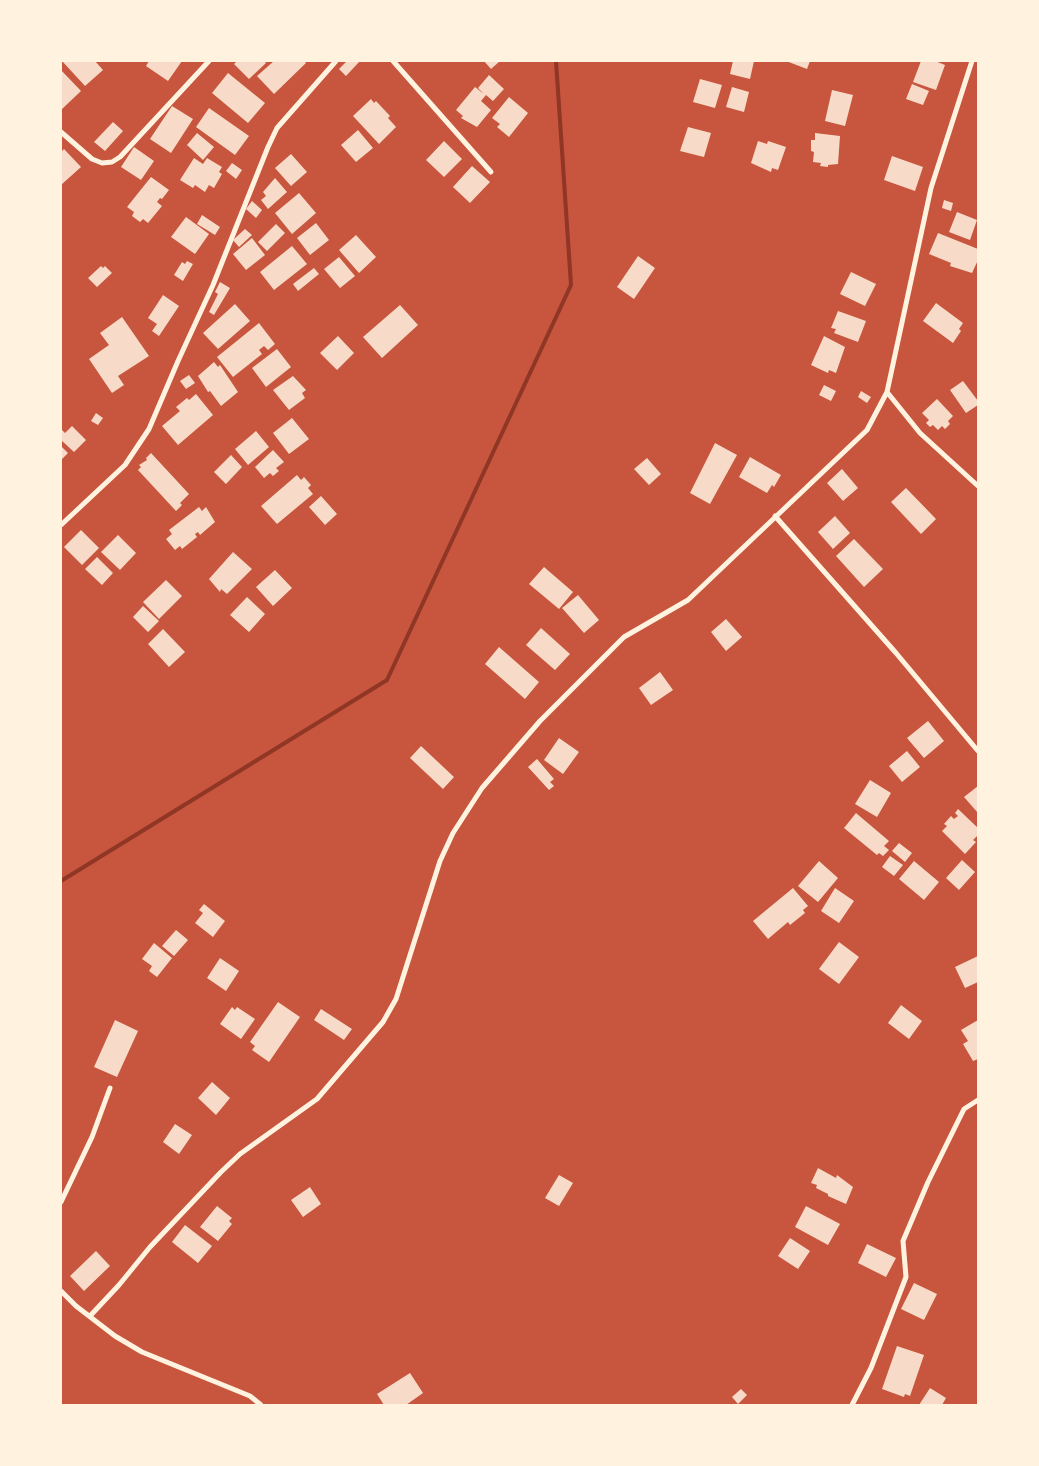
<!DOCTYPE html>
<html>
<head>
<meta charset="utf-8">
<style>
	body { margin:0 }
	#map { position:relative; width:1039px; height:1466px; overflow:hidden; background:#c8553d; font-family:"Roboto Serif",serif }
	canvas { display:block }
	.frame { position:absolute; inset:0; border:62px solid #fff3e0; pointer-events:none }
</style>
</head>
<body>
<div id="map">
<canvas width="1039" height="1466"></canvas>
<div class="frame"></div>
</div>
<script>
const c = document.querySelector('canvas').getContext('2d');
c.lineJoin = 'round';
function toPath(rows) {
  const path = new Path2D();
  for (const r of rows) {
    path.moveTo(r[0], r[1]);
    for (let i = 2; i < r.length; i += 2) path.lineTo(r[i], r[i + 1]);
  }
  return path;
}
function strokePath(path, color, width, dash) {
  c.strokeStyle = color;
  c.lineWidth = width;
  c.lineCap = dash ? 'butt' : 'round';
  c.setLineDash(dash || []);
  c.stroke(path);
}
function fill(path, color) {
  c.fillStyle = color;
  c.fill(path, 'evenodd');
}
strokePath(toPath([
	[61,881,387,680,571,285,556,61]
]), '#8f3625', 4);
fill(toPath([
	[62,61,95,61,103,70,85,86],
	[149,61,182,61,168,81,146,66],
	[237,61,264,61,266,63,249,79,234,64],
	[274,61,304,61,306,63,274,94,257,76],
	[347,61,360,61,346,76,339,69],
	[484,61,500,61,491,69],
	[733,61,754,61,750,79,730,74],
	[786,61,810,61,807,69],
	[921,61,935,61,945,65,936,90,913,82],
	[61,70,81,91,61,110],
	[228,73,265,103,248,123,212,93],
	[489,75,504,89,493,101,486,95,481,101,491,110,477,127,461,118,463,116,456,110,475,87,484,94,478,88],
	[700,79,722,85,715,108,693,102],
	[912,84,929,91,923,105,906,99],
	[732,87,749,92,744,112,726,107],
	[832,90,853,95,845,126,825,121],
	[509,97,528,113,509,137,497,127,500,124,492,118],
	[371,99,374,103,376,101,390,116,388,118,396,127,379,144,353,116],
	[172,106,193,119,171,153,150,139],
	[209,108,249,136,235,155,196,127],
	[113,122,123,131,105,151,94,142],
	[688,127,711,133,704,157,680,151],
	[358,130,373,148,356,162,341,145],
	[197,133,214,147,203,160,187,145],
	[815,133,840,136,838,164,828,165,828,167,820,166,821,163,813,162,814,152,811,151,811,140,815,140],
	[444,141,462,159,444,177,426,160],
	[758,141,767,144,768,141,786,147,778,170,772,168,771,172,751,163],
	[134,147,154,161,141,180,121,167],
	[64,149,81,167,61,185,61,152],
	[291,154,307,172,291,186,275,168],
	[892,156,923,167,915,191,884,180],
	[194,158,203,164,207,158,222,167,219,172,222,174,214,188,209,185,205,192,195,185,193,188,180,180],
	[232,163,242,170,236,179,226,171],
	[472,166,490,182,470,203,453,187],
	[151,177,169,190,162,199,160,198,157,202,162,206,148,223,143,219,140,222,132,216,134,212,127,207],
	[275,178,287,192,268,209,261,200,266,196,263,192],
	[299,193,316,213,292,234,275,213],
	[944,200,953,203,951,211,942,208],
	[252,201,262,210,256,218,246,209],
	[957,212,977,220,970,240,949,232],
	[202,215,220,227,215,235,197,224],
	[186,217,209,234,195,254,171,237],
	[316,223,329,240,310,255,297,238],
	[276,224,285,233,267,251,258,242],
	[245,229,252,235,239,247,233,240],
	[938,233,978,249,978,260,972,273,950,266,951,263,929,254],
	[356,235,376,257,359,273,339,250],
	[252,238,265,255,246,270,233,254],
	[292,246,307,264,274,290,260,272],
	[638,256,655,268,634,299,617,287],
	[339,257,355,276,340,288,324,269],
	[187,261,193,264,183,281,174,275,182,262,185,264],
	[101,266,103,268,105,266,112,273,97,287,88,278],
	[314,268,319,274,298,291,293,284],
	[851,272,876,284,865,306,840,294],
	[220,282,230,288,214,315,209,312,218,294,215,292],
	[163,295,179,306,159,336,152,331,157,324,148,318],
	[936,303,963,323,959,329,961,331,953,343,923,321],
	[235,304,250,321,218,349,203,333],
	[400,305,418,325,382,358,363,337],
	[838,311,866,321,858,342,834,333,836,329,831,328],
	[122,317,149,356,118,376,124,385,112,393,89,359,109,345,100,333],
	[259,323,275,344,268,350,264,346,259,350,262,354,233,377,217,357],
	[338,336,354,353,337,370,320,353],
	[824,336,845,347,836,373,829,370,828,373,811,365],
	[277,349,291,367,266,387,252,368],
	[214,362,218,367,220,365,238,392,221,406,210,391,208,392,198,376],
	[189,375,195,383,186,389,180,381],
	[293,376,306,390,302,393,305,398,289,410,273,390],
	[963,381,978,401,978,405,966,413,950,390],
	[824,385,836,391,831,401,819,395],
	[861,391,871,397,867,403,858,397],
	[196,394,213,415,178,445,162,426,180,411,176,407,187,398,189,400],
	[937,399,953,416,948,421,950,424,945,429,942,426,938,430,933,425,930,427,926,423,929,420,922,413],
	[96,413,103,418,98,425,91,421],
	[292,418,309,439,289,454,273,433],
	[72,426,86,440,74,452,61,440,61,429,65,433],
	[256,431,269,447,248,465,235,449],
	[715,443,737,455,710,504,690,493],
	[61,446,68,453,61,460],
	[273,450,284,462,276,468,279,471,273,476,270,473,264,478,255,467],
	[151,453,189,494,180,503,182,505,176,511,138,470,141,467,139,465,147,460,146,458],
	[231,455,242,467,226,484,214,472],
	[750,457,781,475,774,487,772,485,767,493,739,477],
	[647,458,661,474,649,485,634,469],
	[842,469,858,488,843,501,827,483],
	[297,475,301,480,304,477,311,485,308,488,313,494,277,524,261,506],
	[906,488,936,519,921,534,891,502],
	[321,496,337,514,325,525,309,507],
	[199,507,202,511,206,507,215,522,200,535,198,532,195,534,197,537,182,549,180,546,175,550,166,539,172,534,169,530],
	[835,516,850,533,833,549,818,532],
	[81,530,99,548,82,565,64,547],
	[118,535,136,553,120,570,101,552],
	[854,539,883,569,864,587,836,556],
	[233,552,252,569,227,594,221,589,220,592,209,579],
	[97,557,113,573,102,585,85,569],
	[544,567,573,592,559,609,529,584],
	[275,570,292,588,273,606,256,587],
	[166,580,182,596,159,619,143,602],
	[578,595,599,620,584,633,562,608],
	[247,597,265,614,249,632,230,615],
	[143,606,159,621,148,632,133,617],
	[726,619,742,637,726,651,711,632],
	[541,628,570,654,555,670,526,645],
	[163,629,185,652,169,667,148,644],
	[499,647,539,682,525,699,485,664],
	[660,672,673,690,651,705,639,688],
	[928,721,944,741,924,758,907,738],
	[559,738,579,752,563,774,544,760],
	[421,746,454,777,443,789,410,758],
	[907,751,920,767,902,782,889,766],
	[537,759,554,779,550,782,554,786,549,790,528,767],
	[870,780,891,793,877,817,855,804],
	[978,786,978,813,964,797],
	[958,809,978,828,978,835,973,840,976,842,965,854,942,831,947,826,944,824,951,816,954,819,958,816,955,813],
	[856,813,889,841,884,846,889,850,883,856,879,853,877,855,844,828],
	[899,843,912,853,905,862,892,851],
	[890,856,903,865,894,876,882,867],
	[962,860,975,872,959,890,946,878],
	[819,861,838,878,818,902,798,886],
	[914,861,939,882,924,900,899,879],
	[793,888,808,906,803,910,805,913,790,925,788,922,768,939,753,921],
	[835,888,854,901,839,923,821,911],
	[204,904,225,921,213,937,195,923,203,913,199,910],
	[176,930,188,940,174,956,162,946],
	[839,942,859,957,839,984,819,969],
	[154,943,172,958,157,977,149,971,152,966,142,959],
	[978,956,978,982,965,988,955,967],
	[220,958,239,971,226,991,207,978],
	[278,1002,300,1017,269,1062,252,1050,255,1046,250,1042],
	[901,1005,922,1021,909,1039,888,1023],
	[232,1007,235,1010,237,1007,255,1019,241,1039,220,1024],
	[321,1009,352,1029,344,1040,314,1020],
	[115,1020,138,1031,117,1077,94,1067],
	[978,1020,978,1059,973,1061,963,1044,968,1041,961,1030],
	[212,1082,230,1098,216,1115,198,1098],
	[175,1124,192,1135,179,1154,163,1142],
	[818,1168,836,1178,837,1175,853,1187,846,1204,828,1196,828,1194,816,1188,817,1185,811,1183],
	[559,1175,573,1183,559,1206,545,1198],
	[310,1187,321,1204,303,1217,291,1200],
	[217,1206,232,1218,229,1221,232,1224,218,1241,200,1227],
	[806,1206,840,1224,828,1245,795,1227],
	[185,1225,212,1246,198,1263,172,1242],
	[790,1238,810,1251,798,1269,778,1256],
	[867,1244,896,1258,886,1277,858,1263],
	[96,1251,110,1266,84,1291,70,1276],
	[914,1283,937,1294,924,1320,901,1309],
	[897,1346,924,1355,910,1396,905,1394,904,1397,882,1389],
	[410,1373,423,1393,406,1405,384,1405,377,1394],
	[930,1388,946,1398,942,1405,919,1405],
	[741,1389,747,1395,738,1404,732,1397]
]), '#f7dbc8');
strokePath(toPath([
	[393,61,491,172],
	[61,132,92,159,102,163,112,162,120,157,209,61],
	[887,392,920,433,978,486],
	[775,516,896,653,978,751],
	[61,525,125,465,149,429,178,361,213,285,268,147,277,128,336,61],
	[61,1202,92,1137,110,1088],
	[61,1291,76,1306,115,1336,142,1352,250,1396,261,1405],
	[90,1316,119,1285,150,1247,221,1172,240,1154,317,1099,383,1022,396,999,440,861,453,833,482,788,540,721,624,637,688,600,867,430,887,392,931,188,972,61],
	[852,1405,871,1368,906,1277,903,1241,928,1182,964,1109,978,1100]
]), '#fff3e0', 5);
</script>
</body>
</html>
